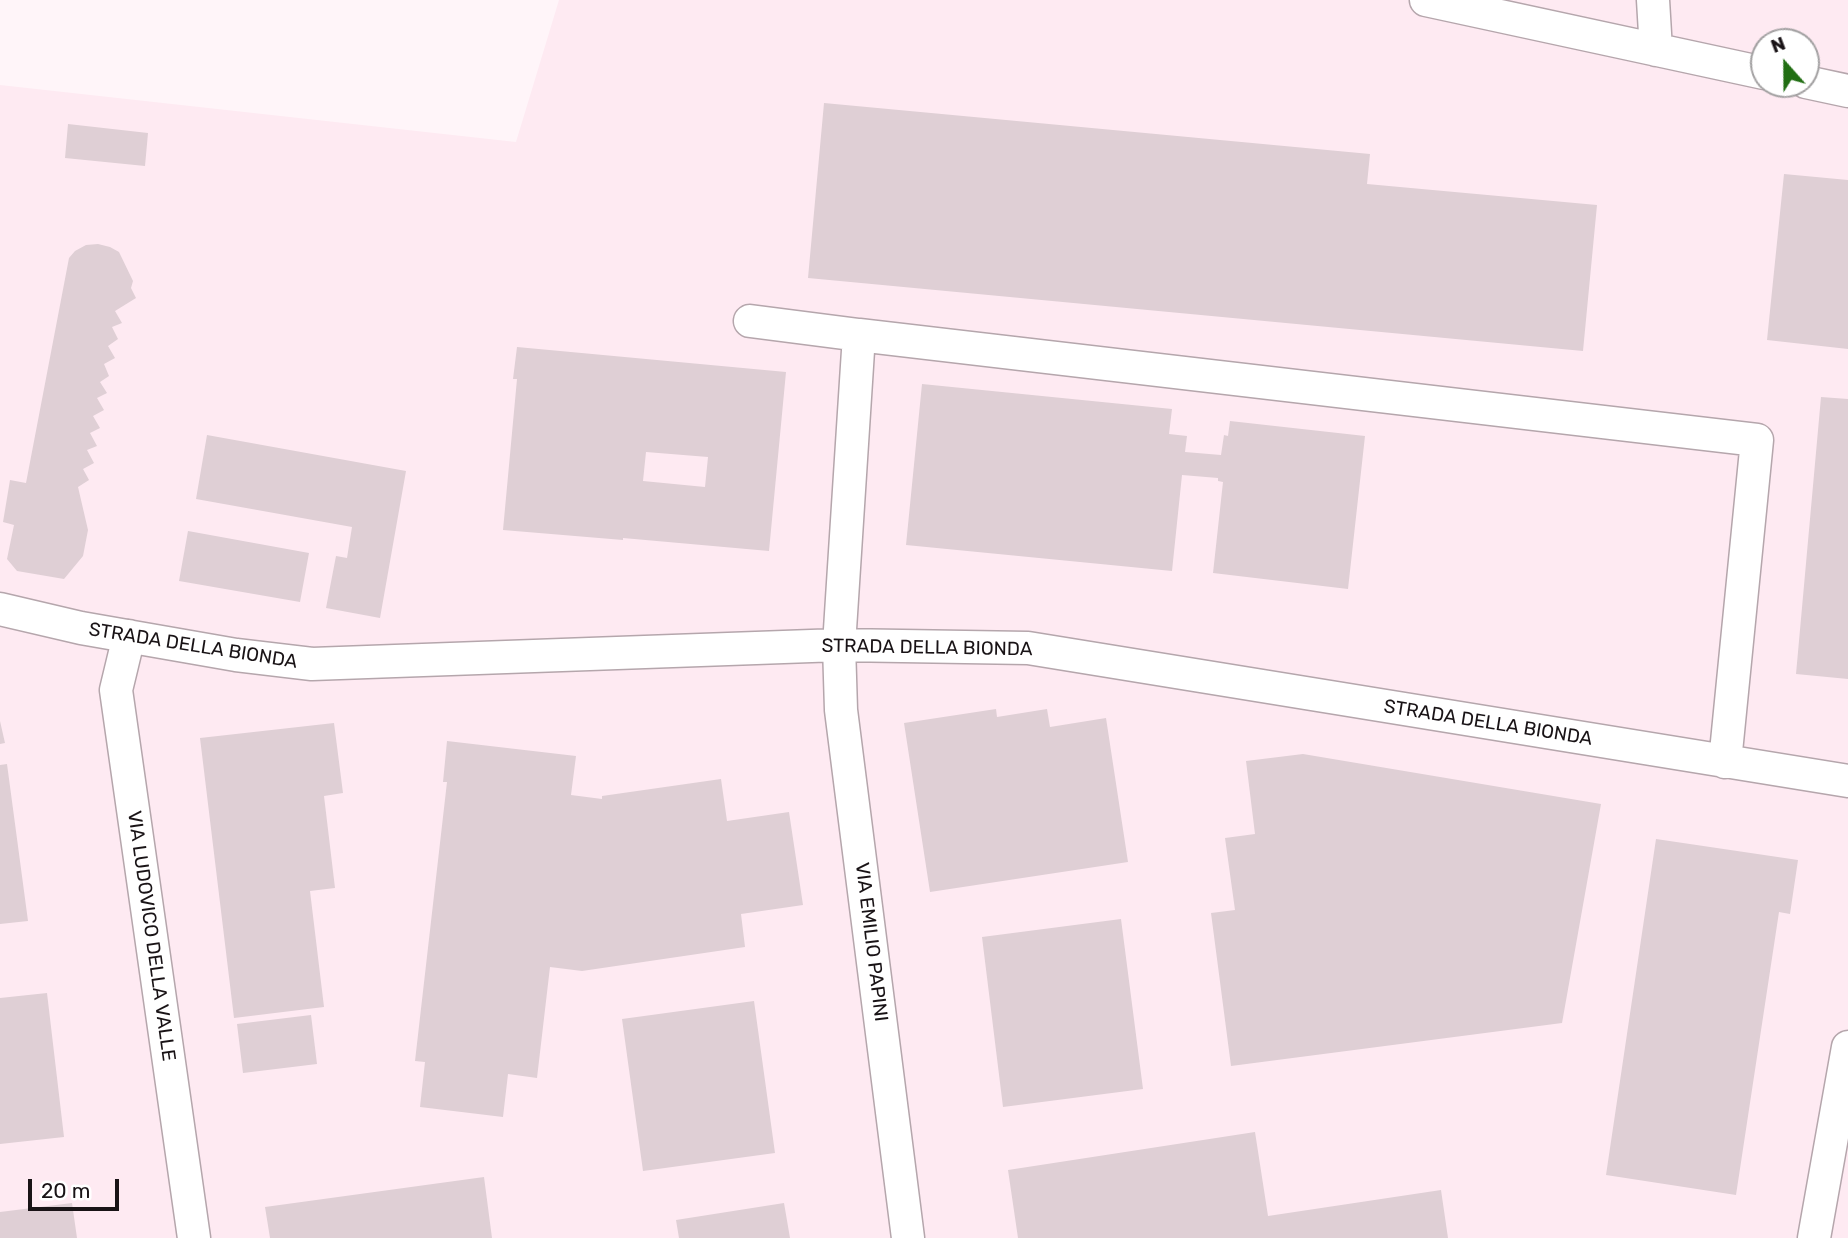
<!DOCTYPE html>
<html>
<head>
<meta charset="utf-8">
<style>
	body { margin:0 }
	#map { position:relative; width:1848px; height:1238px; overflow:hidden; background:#fff5f9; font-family:Rubik,sans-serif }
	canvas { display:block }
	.north { position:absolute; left:1750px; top:28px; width:70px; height:70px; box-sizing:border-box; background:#fff; border:2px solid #a3a1a2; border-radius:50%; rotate:339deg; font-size:19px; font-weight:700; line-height:28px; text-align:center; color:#191316 }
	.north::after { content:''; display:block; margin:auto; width:24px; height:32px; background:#216e13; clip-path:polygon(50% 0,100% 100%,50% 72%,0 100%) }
	.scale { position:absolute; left:28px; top:1179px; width:91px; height:32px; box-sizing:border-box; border:4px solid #191316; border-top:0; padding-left:9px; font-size:21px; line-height:24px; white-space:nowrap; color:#191316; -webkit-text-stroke:5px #fff; paint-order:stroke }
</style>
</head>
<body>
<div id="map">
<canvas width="1848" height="1238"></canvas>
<div class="north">N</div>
<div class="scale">20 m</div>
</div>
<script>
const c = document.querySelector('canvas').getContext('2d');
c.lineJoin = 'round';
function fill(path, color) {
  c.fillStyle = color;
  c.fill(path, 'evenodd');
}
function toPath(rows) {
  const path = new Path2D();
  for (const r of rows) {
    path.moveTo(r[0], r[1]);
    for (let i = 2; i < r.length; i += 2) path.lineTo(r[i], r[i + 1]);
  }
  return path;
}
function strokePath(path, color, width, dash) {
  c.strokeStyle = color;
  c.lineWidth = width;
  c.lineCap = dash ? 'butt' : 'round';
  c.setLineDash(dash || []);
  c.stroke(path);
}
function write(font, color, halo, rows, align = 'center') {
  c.font = font + ' Rubik,sans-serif';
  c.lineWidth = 5;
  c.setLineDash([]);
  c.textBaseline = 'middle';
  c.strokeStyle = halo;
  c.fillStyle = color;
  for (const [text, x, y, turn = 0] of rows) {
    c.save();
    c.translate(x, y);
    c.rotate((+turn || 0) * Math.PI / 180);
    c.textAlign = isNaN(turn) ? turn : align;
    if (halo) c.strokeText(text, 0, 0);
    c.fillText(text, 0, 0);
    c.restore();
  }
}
fill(toPath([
	[559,0,1848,0,1848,1238,0,1238,0,85,516,142],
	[1764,42,1806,42,1806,84,1764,84]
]), '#feeaf2');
fill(toPath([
	[824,103,1370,154,1367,184,1597,205,1583,351,808,278],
	[68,124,148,133,145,166,65,158],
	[1784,174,1848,180,1848,349,1767,340],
	[98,244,110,247,119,252,133,281,131,288,136,298,115,311,122,323,112,327,118,339,108,346,115,358,104,364,109,376,100,382,107,393,97,398,104,410,93,416,100,428,90,433,97,446,87,450,94,463,83,469,89,480,78,487,88,530,83,556,64,579,17,571,7,559,14,525,3,522,10,480,26,483,69,258,75,251,86,245],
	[517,347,786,372,769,551,623,538,623,540,503,530,517,379,513,379],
	[646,452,708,457,705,487,643,481],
	[922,384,1172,409,1169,434,1187,436,1185,452,1221,455,1224,435,1228,436,1230,421,1365,436,1348,589,1213,573,1223,482,1218,481,1218,478,1182,475,1172,571,906,545],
	[1821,397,1848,399,1848,679,1796,674],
	[207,435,406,471,380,618,326,608,336,556,347,558,352,527,196,499],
	[188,531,309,553,300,602,179,581],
	[996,709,997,717,1047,709,1050,727,1106,718,1128,862,930,892,904,723],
	[0,721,5,743,0,744],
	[334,723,343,793,324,796,335,888,310,891,324,1007,234,1018,200,738],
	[447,741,576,756,571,795,602,799,602,796,721,779,727,821,789,812,803,905,741,914,745,947,582,971,550,967,537,1078,508,1074,503,1117,420,1107,425,1062,415,1061,447,782,443,782],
	[1303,754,1601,804,1562,1023,1231,1066,1211,913,1235,910,1225,838,1255,834,1246,761],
	[7,764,28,921,0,924,0,765],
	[1656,839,1798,860,1790,914,1779,912,1736,1195,1606,1175],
	[1121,919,1143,1089,1003,1107,982,937],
	[47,993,64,1137,0,1144,0,998],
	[754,1001,775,1153,643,1171,622,1019],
	[311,1015,317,1064,243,1073,237,1024],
	[1255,1132,1268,1216,1441,1190,1448,1238,1018,1238,1008,1170],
	[484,1177,492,1238,270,1238,265,1207],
	[72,1203,77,1238,0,1238,0,1212],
	[784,1203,790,1238,679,1238,676,1220]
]), '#dfcfd5');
const street = toPath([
	[1426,0,1764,73],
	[1653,0,1656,50],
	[1806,82,1848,91],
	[750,321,859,335],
	[0,609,81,628,236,655,312,664,839,645,1028,648,1848,781],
	[129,636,116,690,194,1238],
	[908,1238,841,710,839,645,859,335,1757,440,1725,762],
	[1814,1238,1848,1047]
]);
strokePath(street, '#b5a6ac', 35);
strokePath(street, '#fff', 32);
write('19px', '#191316', '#fff', [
	["STRADA DELLA BIONDA",193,646,9],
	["STRADA DELLA BIONDA",927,648,1],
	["STRADA DELLA BIONDA",1488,723,9],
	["VIA LUDOVICO DELLA VALLE",151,936,82],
	["VIA EMILIO PAPINI",871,942,83]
]);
</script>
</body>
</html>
